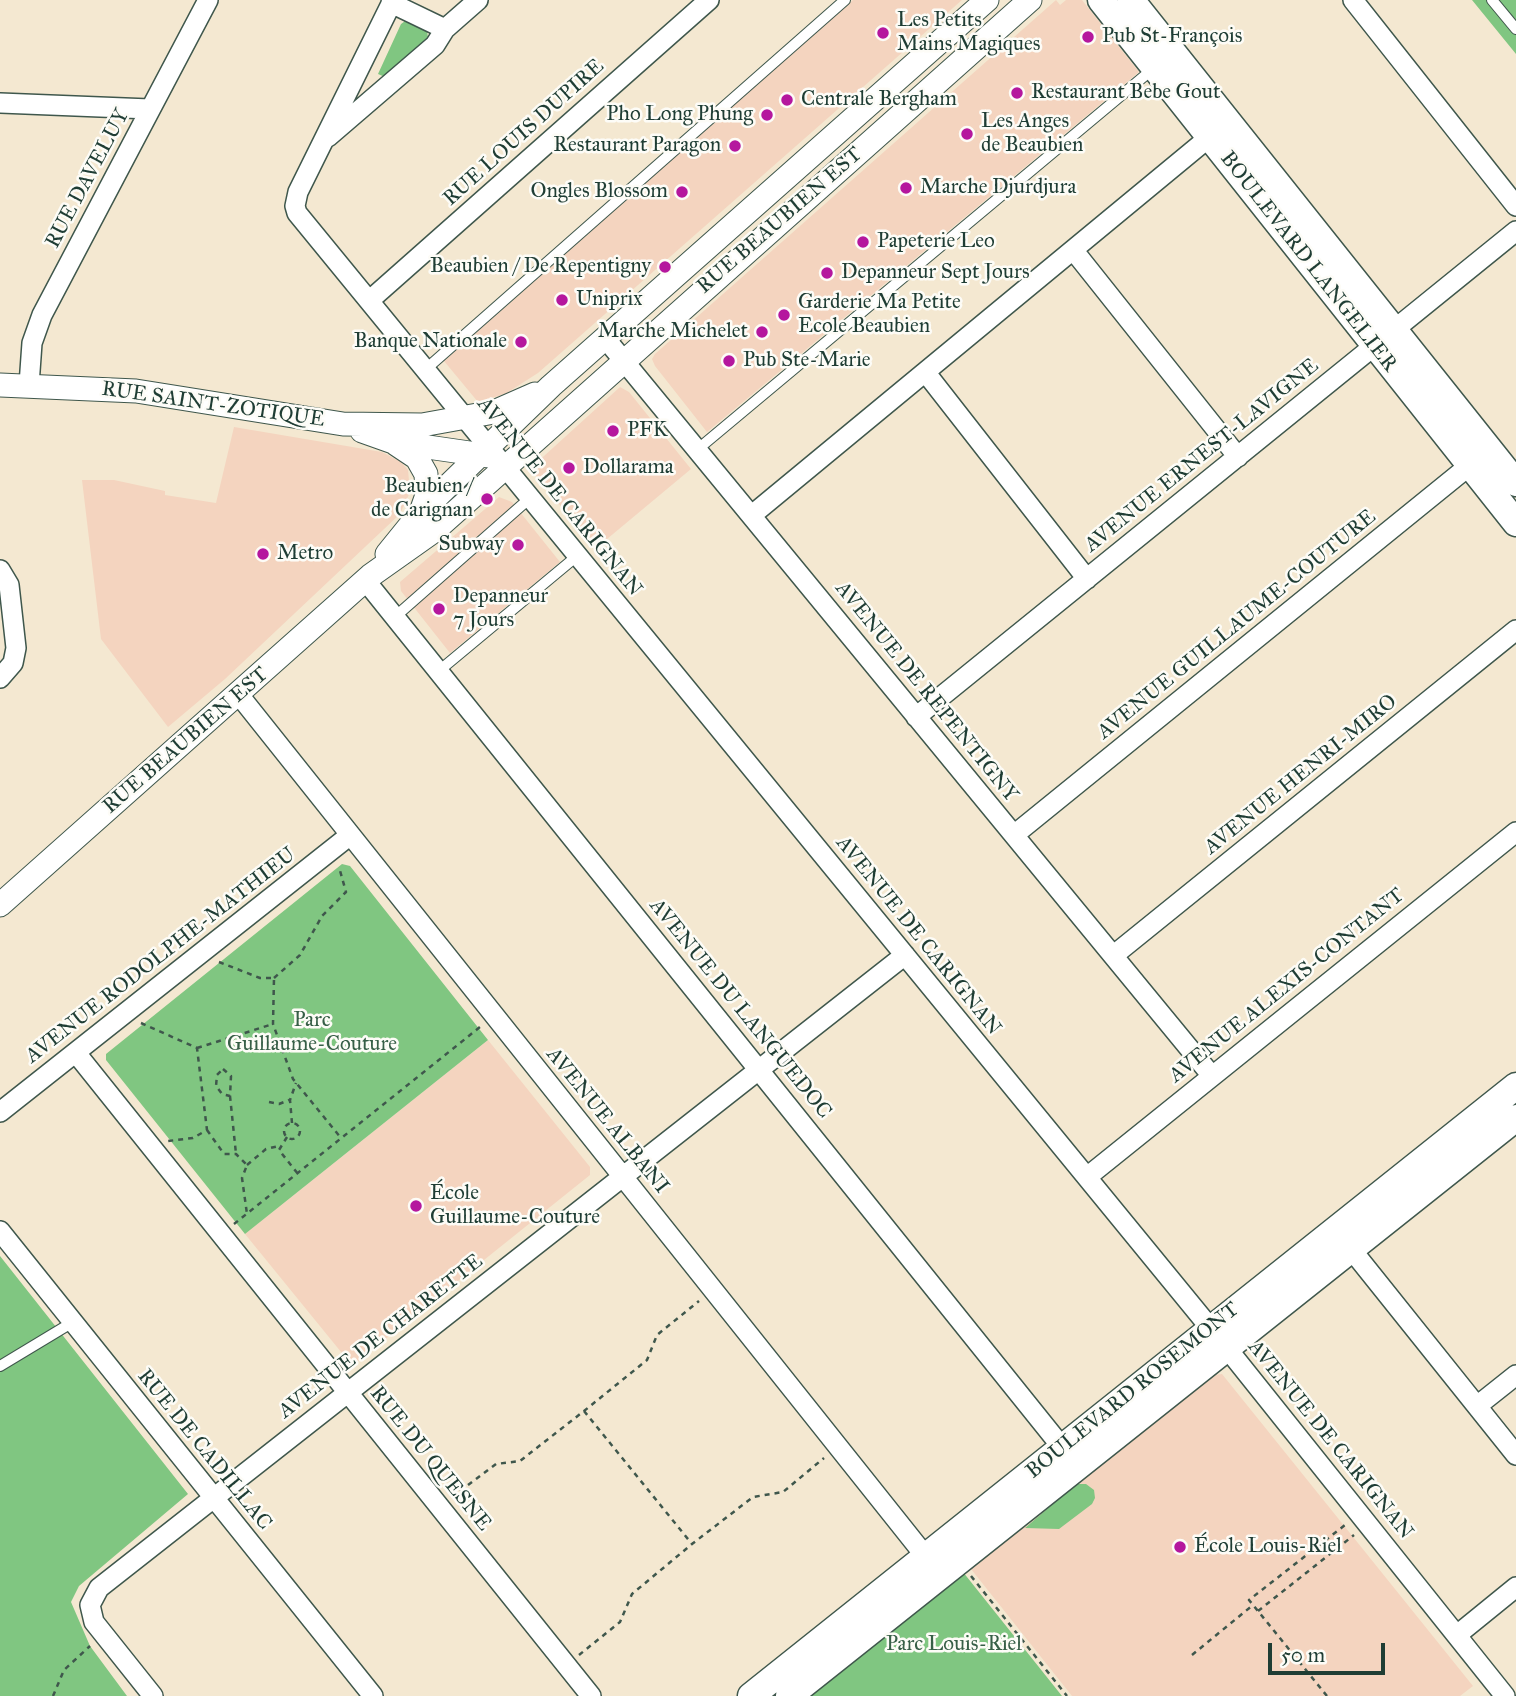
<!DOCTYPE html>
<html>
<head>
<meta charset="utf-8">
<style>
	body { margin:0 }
	#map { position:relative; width:1516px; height:1696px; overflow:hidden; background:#f4e8d1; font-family:"IM FELL Great Primer",serif }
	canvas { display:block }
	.scale { position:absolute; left:1268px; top:1643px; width:117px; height:32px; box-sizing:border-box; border:4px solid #1f3d34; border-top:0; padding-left:9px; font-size:21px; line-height:24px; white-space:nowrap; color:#1f3d34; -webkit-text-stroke:5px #fdfcf7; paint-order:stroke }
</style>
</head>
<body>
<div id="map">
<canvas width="1516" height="1696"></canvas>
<div class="scale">50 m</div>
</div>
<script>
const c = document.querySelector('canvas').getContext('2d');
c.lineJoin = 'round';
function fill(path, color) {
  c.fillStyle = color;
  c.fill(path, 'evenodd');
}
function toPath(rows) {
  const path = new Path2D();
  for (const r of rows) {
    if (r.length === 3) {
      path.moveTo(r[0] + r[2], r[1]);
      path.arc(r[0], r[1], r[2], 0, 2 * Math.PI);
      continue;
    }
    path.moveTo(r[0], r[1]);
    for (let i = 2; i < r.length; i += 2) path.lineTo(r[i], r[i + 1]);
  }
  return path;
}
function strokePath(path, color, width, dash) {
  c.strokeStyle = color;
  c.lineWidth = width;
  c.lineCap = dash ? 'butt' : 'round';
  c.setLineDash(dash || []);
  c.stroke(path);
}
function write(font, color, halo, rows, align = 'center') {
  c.font = font + ' "IM FELL Great Primer",serif';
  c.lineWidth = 5;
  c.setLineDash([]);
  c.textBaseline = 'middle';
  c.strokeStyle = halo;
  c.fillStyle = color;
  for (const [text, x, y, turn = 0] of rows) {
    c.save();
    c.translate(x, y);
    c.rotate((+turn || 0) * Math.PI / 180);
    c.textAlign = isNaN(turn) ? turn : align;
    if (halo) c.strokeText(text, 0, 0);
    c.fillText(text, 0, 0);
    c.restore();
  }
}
fill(toPath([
	[853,0,962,0,538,373,505,394,478,402,444,361],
	[1056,0,1060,5,1066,0,1082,0,1139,72,707,432,655,366,652,359,655,354],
	[620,387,629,392,691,469,595,549,535,474,533,466],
	[234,427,382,452,401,462,408,470,410,492,400,514,225,679,168,727,101,639,82,480,114,480,165,491,165,495,216,503],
	[499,497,512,502,560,562,450,653,401,591,400,582],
	[488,1040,590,1167,590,1175,358,1361,350,1363,245,1234],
	[1222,1374,1473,1686,1460,1696,1072,1696,971,1569,1214,1375]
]), '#f4d4bf');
fill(toPath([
	[1472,0,1516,0,1516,54],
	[408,19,427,30,428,38,385,77,378,74,401,24],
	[342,864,350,866,488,1040,245,1234,106,1060,106,1054],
	[0,1256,188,1494,79,1586,71,1602,90,1646,127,1696,0,1696],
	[1076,1484,1086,1484,1094,1490,1095,1498,1092,1504,1059,1529,1025,1528],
	[963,1572,1062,1696,809,1696]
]), '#80c681');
const service = toPath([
	[1492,0,1516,29],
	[426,369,845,0],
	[698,449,1154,68],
	[396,616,530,498],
	[440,670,577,556],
	[0,1366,73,1322]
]);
const minor = toPath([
	[393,0,298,192,295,206,297,213,1234,1357,1505,1696],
	[1353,0,1516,206],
	[391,3,445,29],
	[0,103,150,109],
	[328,137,435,45,445,29,478,0],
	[1074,251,1238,457],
	[370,300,709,0],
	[605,338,1212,1076],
	[926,373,1087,579],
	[29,385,32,343,42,315,208,0],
	[752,515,1218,130],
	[0,570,9,585,16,648,13,663,0,678],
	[365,580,1069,1456],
	[239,695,934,1567],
	[916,717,1516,231],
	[1014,835,1480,457],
	[1114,955,1516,630],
	[76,1053,591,1696],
	[0,1112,349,836],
	[1087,1177,1516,832],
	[0,1231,373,1696],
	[1351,1249,1516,1455],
	[1477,1406,1516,1375],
	[1457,1635,1516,1587],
	[153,1696,94,1622,90,1605,99,1588,905,955]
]);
const tertiary = toPath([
	[0,385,136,391,343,424,422,425,494,412,535,394],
	[362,431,393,442,490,456],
	[396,444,417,458,426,474,427,495,421,512],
	[387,554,421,512,551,386,987,0],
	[0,905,370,576,435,530,1030,0]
]);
const secondary = toPath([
	[1101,0,1516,523],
	[1131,0,1516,483],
	[751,1696,1516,1086],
	[789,1696,1516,1118]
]);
strokePath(service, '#3f574c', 12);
strokePath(minor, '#3f574c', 22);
strokePath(tertiary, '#3f574c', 25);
strokePath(secondary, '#3f574c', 29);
strokePath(toPath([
	[219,962,260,978,274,978,273,1024,293,1079,341,1138],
	[274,978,300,955,322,916,346,892,339,867],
	[141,1023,197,1048,207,1130,193,1138,168,1141],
	[197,1048,273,1024],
	[223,1069,231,1076,230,1096,222,1094,216,1086,217,1075,223,1069],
	[230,1096,236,1154],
	[269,1102,279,1104,289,1100],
	[292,1123,290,1100,296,1083],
	[292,1131,8],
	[207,1130,224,1154,236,1154,247,1165,242,1178,247,1214],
	[287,1137,279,1150,298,1174],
	[247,1165,266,1149,279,1146],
	[234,1224,480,1027],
	[584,1411,692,1544],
	[452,1497,496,1464,520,1461,584,1411,647,1360,657,1335,699,1301],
	[971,1576,1067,1696],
	[1258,1611,1354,1535],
	[579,1655,620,1622,632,1594,692,1544,753,1497,783,1492,824,1458],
	[1192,1655,1253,1605],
	[53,1696,64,1670,90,1646],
	[1327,1696,1249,1600,1345,1525]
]), '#3f574c', 2.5, [5, 5]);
strokePath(service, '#fff', 10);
strokePath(minor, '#fff', 19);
strokePath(tertiary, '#fff', 23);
strokePath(secondary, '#fff', 26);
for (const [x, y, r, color] of [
	[883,33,7,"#b5179e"],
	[1088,37,7,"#b5179e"],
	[1017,93,7,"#b5179e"],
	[787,100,7,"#b5179e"],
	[767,115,7,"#b5179e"],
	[967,134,7,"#b5179e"],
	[735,146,7,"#b5179e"],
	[906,188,7,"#b5179e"],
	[682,192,7,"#b5179e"],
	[863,242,7,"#b5179e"],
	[665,267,7,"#b5179e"],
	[827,273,7,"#b5179e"],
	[562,300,7,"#b5179e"],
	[784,315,7,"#b5179e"],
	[762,332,7,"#b5179e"],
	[521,342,7,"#b5179e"],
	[729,361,7,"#b5179e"],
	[613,431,7,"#b5179e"],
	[569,468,7,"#b5179e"],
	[487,499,7,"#b5179e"],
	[518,545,7,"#b5179e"],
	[263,554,7,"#b5179e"],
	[439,609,7,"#b5179e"],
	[416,1206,7,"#b5179e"],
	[1180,1547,7,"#b5179e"]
]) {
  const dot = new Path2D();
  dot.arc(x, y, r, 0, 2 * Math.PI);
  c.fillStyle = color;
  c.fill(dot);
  strokePath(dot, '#fdfcf7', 2.5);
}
write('21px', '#1f3d34', '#fdfcf7', [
	["Les Petits",897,21],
	["Mains Magiques",897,45],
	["Pub St-François",1102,37],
	["Restaurant Bebe Gout",1031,93],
	["Centrale Bergham",801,100],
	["Pho Long Phung",753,115,"right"],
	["Les Anges",981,122],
	["de Beaubien",981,146],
	["Restaurant Paragon",721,146,"right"],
	["Marche Djurdjura",920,188],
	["Ongles Blossom",668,192,"right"],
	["Papeterie Leo",877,242],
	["Beaubien / De Repentigny",651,267,"right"],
	["Depanneur Sept Jours",841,273],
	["Uniprix",576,300],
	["Garderie Ma Petite",798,303],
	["Ecole Beaubien",798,327],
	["Marche Michelet",748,332,"right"],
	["Banque Nationale",507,342,"right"],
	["Pub Ste-Marie",743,361],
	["PFK",627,431],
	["Dollarama",583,468],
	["Beaubien /",473,487,"right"],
	["de Carignan",473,511,"right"],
	["Subway",504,545,"right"],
	["Metro",277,554],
	["Depanneur",453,597],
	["7 Jours",453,621],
	["École",430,1194],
	["Guillaume-Couture",430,1218],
	["École Louis-Riel",1194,1547]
], 'left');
write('21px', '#1f3d34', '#fdfcf7', [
	["RUE LOUIS DUPIRE",524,133,-42],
	["RUE DAVELUY",88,179,-62],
	["RUE BEAUBIEN EST",780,221,-41],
	["BOULEVARD LANGELIER",1308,262,52],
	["RUE SAINT-ZOTIQUE",213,405,8],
	["AVENUE ERNEST-LAVIGNE",1202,456,-39],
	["AVENUE DE CARIGNAN",559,497,51],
	["AVENUE GUILLAUME-COUTURE",1237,625,-39],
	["AVENUE DE REPENTIGNY",926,692,51],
	["RUE BEAUBIEN EST",186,741,-41],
	["AVENUE HENRI-MIRO",1301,775,-39],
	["AVENUE DE CARIGNAN",918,936,51],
	["AVENUE RODOLPHE-MATHIEU",161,956,-38],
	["AVENUE ALEXIS-CONTANT",1287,986,-39],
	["AVENUE DU LANGUEDOC",740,1009,51],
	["AVENUE ALBANI",607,1121,51],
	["AVENUE DE CHARETTE",381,1337,-38],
	["BOULEVARD ROSEMONT",1133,1391,-39],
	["AVENUE DE CARIGNAN",1330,1440,51],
	["RUE DE CADILLAC",204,1450,51],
	["RUE DU QUESNE",430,1459,51]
]);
write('21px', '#375f47', '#fdfcf7', [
	["Parc",312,1021],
	["Guillaume-Couture",312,1045],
	["Parc Louis-Riel",954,1645]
]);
</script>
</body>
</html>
